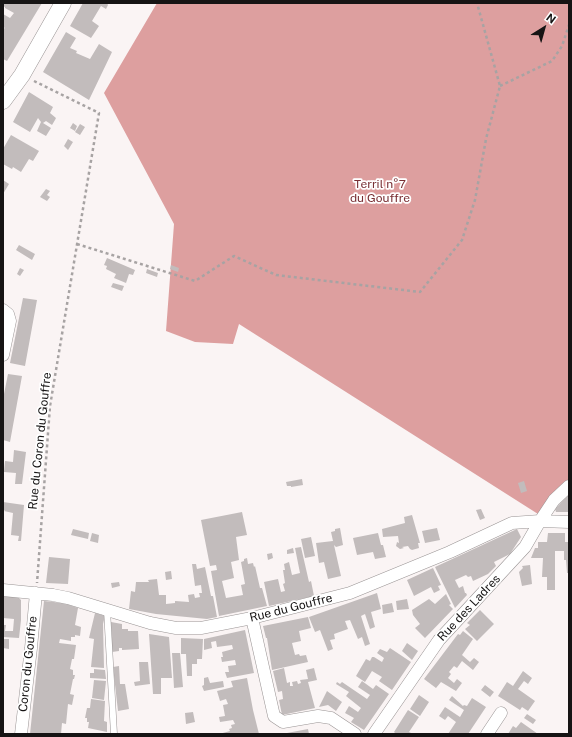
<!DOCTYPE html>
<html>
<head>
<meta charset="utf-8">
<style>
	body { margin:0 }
	#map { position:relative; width:572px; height:737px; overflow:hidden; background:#faf4f4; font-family:"Public Sans",sans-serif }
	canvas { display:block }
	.frame { position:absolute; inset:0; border:4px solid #161414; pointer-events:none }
	.north { position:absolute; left:524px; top:8px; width:40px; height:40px; -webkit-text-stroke:3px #fff; paint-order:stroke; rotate:37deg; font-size:11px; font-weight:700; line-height:16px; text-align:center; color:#161414 }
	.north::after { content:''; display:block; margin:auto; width:14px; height:18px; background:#161414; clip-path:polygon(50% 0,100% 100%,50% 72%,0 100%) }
</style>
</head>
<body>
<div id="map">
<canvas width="572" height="737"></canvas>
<div class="frame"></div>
<div class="north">N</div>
</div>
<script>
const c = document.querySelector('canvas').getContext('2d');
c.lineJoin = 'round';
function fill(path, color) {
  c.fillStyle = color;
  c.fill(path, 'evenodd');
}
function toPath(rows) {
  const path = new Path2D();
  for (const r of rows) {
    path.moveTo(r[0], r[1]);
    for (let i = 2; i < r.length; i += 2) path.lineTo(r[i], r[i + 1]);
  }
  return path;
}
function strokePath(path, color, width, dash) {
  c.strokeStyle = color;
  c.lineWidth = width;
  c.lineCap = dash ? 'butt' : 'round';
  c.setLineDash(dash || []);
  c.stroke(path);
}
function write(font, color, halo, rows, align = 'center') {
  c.font = font + ' "Public Sans",sans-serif';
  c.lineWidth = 3.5;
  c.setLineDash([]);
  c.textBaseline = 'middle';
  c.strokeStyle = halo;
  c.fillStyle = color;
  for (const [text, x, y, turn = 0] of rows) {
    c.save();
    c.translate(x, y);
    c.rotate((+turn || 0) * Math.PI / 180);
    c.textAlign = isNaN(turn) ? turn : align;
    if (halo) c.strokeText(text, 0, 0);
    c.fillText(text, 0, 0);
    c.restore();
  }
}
fill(toPath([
	[157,3,569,3,569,484,538,514,239,324,233,344,195,342,166,331,174,224,104,93]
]), '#dd9f9f');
fill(toPath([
	[4,3,42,3,7,61,3,59,3,29,5,28,3,27,3,14,10,18,14,13,5,8,5,7,3,6],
	[83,3,107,3,108,5,106,9,101,6,92,21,99,26,91,38,70,26],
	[66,32,76,38,70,48,77,51,76,53,90,59,99,44,112,52,89,100,43,72],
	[29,92,53,107,50,113,56,118,55,120,52,125,46,121,43,123,51,128,46,136,37,131,41,122,38,118,30,132,13,122],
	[73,123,77,126,75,131,70,128],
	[80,124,85,127,80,135,75,132],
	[11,135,39,151,33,161,29,159,21,172,13,167,12,169,3,164,3,149],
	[68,139,73,142,68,150,64,146],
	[3,180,9,184,3,194],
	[46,189,50,191,47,195,50,197,47,201,40,197],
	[19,245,35,254,32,260,16,250],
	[107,258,135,270,133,275,129,274,126,283,114,278,116,274,106,269,107,266,104,265],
	[171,265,179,268,178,272,170,269],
	[20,268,24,270,20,276,17,274],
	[147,269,158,273,157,277,146,273],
	[113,283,124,286,122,291,111,287],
	[23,298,37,300,25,366,10,363],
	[8,374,22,376,10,442,3,440,3,399],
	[14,450,26,452,22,484,15,484,16,473,4,472,5,461,13,462],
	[302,479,303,485,291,487,291,486,287,486,286,482],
	[524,481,527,491,521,493,518,483],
	[569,494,569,512,556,512,555,509],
	[3,502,24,505,21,541,18,541,19,536,11,535,13,513,4,511,5,510,3,510],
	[481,509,485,518,480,520,476,510],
	[242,512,247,535,236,537,239,560,231,562,234,578,222,581,226,598,243,595,241,585,245,584,241,562,244,561,244,559,247,558,248,564,253,563,254,567,255,566,260,588,262,588,267,606,219,616,211,571,217,570,216,565,210,566,201,520],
	[412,515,420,543,418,543,419,548,412,550,410,549,408,546,402,547,404,548,400,549,396,546,397,542,399,543,398,536,383,537,382,529,405,523,404,517],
	[340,528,343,545,336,547,334,545,341,576,328,579,324,562,319,563,316,543,333,541,331,532,335,531,335,529],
	[437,528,440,540,425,543,422,531],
	[73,529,89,533,88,539,71,535],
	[517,529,521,537,510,554,494,562,496,566,488,574,473,581,471,576,468,577,466,575,455,580,459,588,463,586,465,593,466,593,467,595,455,608,435,567],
	[92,533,99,535,98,543,90,541],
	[378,533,381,545,383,545,386,557,375,559,373,552,357,555,353,538],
	[548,533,565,533,565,542,569,542,569,573,567,573,566,560,564,560,564,551,555,551,555,590,547,590,547,577,542,577,543,558,531,558,535,548,538,548,538,542,547,542],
	[311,537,315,556,305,558,301,539],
	[301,547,309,582,311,581,314,596,269,606,264,582,278,579,281,592,285,591,283,584,285,583,283,570,285,570,284,564,289,562,292,575,300,573,295,548],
	[293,548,294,553,287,554,287,550],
	[272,553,273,558,268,560,267,554],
	[49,557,70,559,68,584,46,583],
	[192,564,196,564,197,569,205,567,211,596,213,596,217,617,207,619,156,614,129,609,131,591,135,592,136,582,149,582,148,580,157,579,159,595,166,595,166,604,175,603,175,601,189,602,188,595,194,594,195,598,200,597,199,593,202,593,201,585,195,586],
	[530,565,532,584,522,586,519,572,523,568,522,566],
	[433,568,441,585,438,586,440,590,434,593,431,587,414,596,407,580],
	[171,571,172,579,166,580,165,572],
	[119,582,120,586,112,588,111,583],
	[377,593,381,609,371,612,375,627,370,629,365,614,361,616,370,644,365,646,362,637,358,639,350,620,345,621,348,629,334,634,335,639,330,640,333,649,328,651,320,630,315,632,309,617],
	[446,594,451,604,449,605,453,609,425,638,415,628,420,624,413,615,412,610,429,599,435,604],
	[3,596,18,597,21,600,21,620,19,638,3,637,3,625,6,625,5,631,13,631,14,619,3,618],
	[407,599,409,609,397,610,396,601],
	[44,601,63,603,78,608,75,625,81,627,80,636,75,635,75,637,71,637,71,641,60,639,59,643,76,645,74,659,72,659,70,669,73,670,73,675,75,675,74,679,73,679,70,694,74,695,72,705,68,704,66,724,62,723,61,734,30,734],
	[392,603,394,612,383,614,382,605],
	[480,610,494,624,477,641,465,629,470,625,467,623],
	[95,613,105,616,103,624,104,668,91,667,94,639,89,638],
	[308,617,311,628,299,631,301,641,292,643,295,655,299,654,300,656,306,655,308,662,272,670,267,638,266,638,263,626],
	[111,622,122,624,122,629,128,629,128,631,138,631,139,649,122,650,122,648,119,648,119,651,112,652],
	[245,630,254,673,227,678,225,672,229,672,228,666,236,665,235,660,222,662,221,657,223,657,222,652,233,649,232,645,217,647,216,641,211,642,212,648,204,650,204,639],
	[463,631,473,639,462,655,470,662,474,658,479,662,473,670,462,661,457,668,454,666,449,672,451,674,448,678,454,683,457,679,462,683,456,691,441,682,436,688,424,679,458,634,460,635],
	[149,634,169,637,172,678,161,678,161,694,153,694],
	[181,638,203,639,202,659,197,659,197,664,192,664,192,676,187,676,186,654,181,654],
	[3,639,9,639,9,649,3,648],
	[407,643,418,651,412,660,402,651],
	[390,648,411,662,392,690,379,681,382,677,372,671,365,682,356,676,366,659,370,661,372,657,374,657,382,662,384,658,377,653,380,649,387,652],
	[172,653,180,653,183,687,174,688],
	[139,662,148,662,150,684,135,686,134,682,140,681],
	[119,666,120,684,125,684,129,709,118,711,113,667],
	[284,668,287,683,290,682,290,686,293,686,292,682,297,681,298,684,301,683,300,680,308,679,306,670,314,668,317,680,308,682,315,708,282,715,279,700,283,699,282,691,278,692,273,671],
	[94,669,105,670,106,679,90,678,90,673,94,673],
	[523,671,532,678,528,684,524,681,518,689,535,701,528,711,522,707,520,710,498,696,507,682,513,686],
	[208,677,210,683,223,681,224,687,204,691,202,686,204,685,204,678],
	[247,678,253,710,259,734,219,734,230,731,229,729,232,728,231,725,235,724,233,720,220,722,219,717,225,716,223,705,228,704,226,699,220,701,217,691,233,687,231,681],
	[94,680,106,681,104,700,92,698],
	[362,681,373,689,376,685,389,694,364,730,351,722,354,718,345,713,349,706,358,712,361,708,346,696,349,692,336,684,337,682,340,684,342,682,367,699,370,695,358,687],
	[485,685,494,692,490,697,481,690],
	[327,691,342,702,336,711,328,705,319,707],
	[419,695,429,702,420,716,410,709],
	[452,696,463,706,464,705,467,706,472,698,486,707,468,734,448,734,456,722,448,716,445,720,439,716,445,707,460,717,464,710,449,700],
	[91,699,105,701,104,721,107,722,107,732,88,728,89,722,87,722,87,718,85,718,87,708,90,708],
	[408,710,419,717,409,732,413,734,396,734,394,732],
	[193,712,195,722,186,724,185,713],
	[527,714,536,720,533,724,524,718],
	[521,722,538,734,508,734,513,726,516,728],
	[308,729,309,734,287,734,287,733]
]), '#c2bcbc');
const service = toPath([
	[107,610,114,734]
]);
const minor = toPath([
	[3,310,8,314,10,321,3,355],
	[3,590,53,595,68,598,150,623,176,628,201,628,252,618,350,593,450,552,512,523,540,521,569,522],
	[252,618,274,716,283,722,318,716,331,718,355,734],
	[21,734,31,648,36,593],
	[374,734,439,640,525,547,540,521,554,500,569,486],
	[487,734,501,713]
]);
const tertiary = toPath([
	[3,101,22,75,63,3]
]);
strokePath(service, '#999494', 7);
strokePath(minor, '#999494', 13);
strokePath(tertiary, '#999494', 17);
strokePath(toPath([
	[34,81,99,113,50,406,37,583],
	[500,86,552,61,562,46,569,25],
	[77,244,195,281,234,256,276,275,420,292,462,240,475,200,486,139,500,86,477,3]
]), '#a7a3a3', 2.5, [3, 3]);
strokePath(service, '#fff', 6);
strokePath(minor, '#fff', 12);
strokePath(tertiary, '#fff', 16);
write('12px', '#792f34', '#fff', [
	["Terril n°7",380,184],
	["du Gouffre",380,198]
]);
write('12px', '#161414', '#fff', [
	["Rue du Coron du Gouffre",40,441,-84],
	["Rue du Gouffre",291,608,-14],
	["Rue des Ladres",469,608,-47],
	["Coron du Gouffre",28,664,-84]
]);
</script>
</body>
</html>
